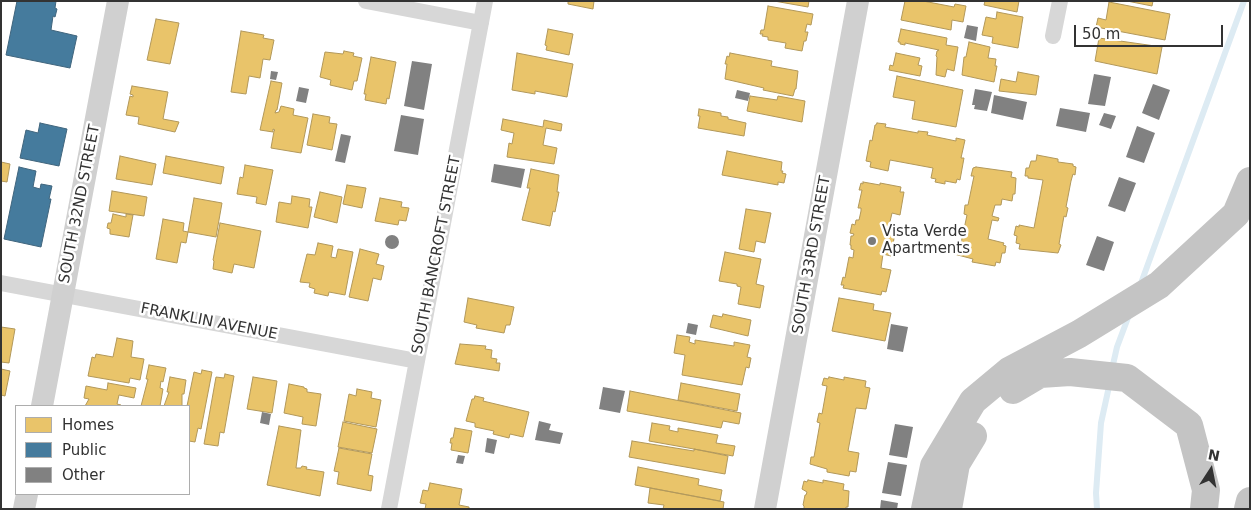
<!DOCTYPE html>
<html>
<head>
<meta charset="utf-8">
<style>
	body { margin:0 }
	#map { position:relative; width:1251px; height:510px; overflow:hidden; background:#fff; font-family:"DejaVu Sans",sans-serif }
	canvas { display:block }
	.frame { position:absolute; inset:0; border:2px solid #333; pointer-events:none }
	.legend { position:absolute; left:15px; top:405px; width:175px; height:90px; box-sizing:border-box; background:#fff; border:1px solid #adadad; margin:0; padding:6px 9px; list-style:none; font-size:15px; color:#333 }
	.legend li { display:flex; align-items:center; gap:10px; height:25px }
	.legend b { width:25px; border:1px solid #adadad }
	.north { position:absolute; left:1186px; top:445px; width:50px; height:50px; -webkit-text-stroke:4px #fff; paint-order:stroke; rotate:11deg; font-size:14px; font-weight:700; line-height:20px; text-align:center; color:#333 }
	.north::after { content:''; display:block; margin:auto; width:18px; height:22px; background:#333; clip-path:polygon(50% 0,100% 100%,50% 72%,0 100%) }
	.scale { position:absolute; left:1074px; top:25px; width:149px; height:22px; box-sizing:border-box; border:2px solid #333; border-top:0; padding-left:6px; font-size:15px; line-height:18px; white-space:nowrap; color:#333; -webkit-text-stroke:4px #fff; paint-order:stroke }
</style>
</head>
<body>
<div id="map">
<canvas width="1251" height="510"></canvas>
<div class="frame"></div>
<ul class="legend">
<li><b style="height:14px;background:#e9c46a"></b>Homes</li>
<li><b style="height:14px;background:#457b9d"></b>Public</li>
<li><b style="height:14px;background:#818181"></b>Other</li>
</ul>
<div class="north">N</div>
<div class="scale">50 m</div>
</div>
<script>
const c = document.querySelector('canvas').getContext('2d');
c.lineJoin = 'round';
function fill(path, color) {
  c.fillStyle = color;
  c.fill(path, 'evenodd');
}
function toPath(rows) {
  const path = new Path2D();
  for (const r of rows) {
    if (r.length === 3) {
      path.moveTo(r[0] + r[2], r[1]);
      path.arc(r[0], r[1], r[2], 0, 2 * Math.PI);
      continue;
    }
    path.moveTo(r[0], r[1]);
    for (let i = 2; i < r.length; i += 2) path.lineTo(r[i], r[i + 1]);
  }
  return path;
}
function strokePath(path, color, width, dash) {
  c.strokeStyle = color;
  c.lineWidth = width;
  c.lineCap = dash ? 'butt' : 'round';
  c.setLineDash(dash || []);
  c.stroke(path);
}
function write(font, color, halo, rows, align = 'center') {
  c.font = font + ' "DejaVu Sans",sans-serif';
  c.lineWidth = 5;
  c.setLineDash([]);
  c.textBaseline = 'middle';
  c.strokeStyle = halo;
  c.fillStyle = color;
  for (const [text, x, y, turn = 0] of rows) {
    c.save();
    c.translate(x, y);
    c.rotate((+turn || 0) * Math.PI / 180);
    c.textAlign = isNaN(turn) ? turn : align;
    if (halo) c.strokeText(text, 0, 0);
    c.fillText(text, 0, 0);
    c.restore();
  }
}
const homes = toPath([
	[568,1,594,1,593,9,568,4,568,1],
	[774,1,809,1,808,7,774,1],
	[905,1,923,1,954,7,955,4,966,6,963,22,952,20,951,30,901,20,905,1],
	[985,1,1019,1,1017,12,984,5,985,1],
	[1127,1,1153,1,1152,6,1127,1],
	[1109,2,1170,14,1165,40,1096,27,1098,18,1106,20,1109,2],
	[768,6,813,14,811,25,807,24,805,32,808,32,806,41,804,41,802,51,785,48,786,43,768,40,768,37,762,36,763,34,760,34,761,30,764,30,768,6],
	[997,12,1023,17,1018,48,992,43,993,37,982,35,986,17,996,19,997,12],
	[156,19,179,23,170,64,147,60,156,19],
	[548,29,573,34,569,55,546,50,547,46,545,45,548,29],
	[901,29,947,38,946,45,958,47,954,71,947,69,945,77,936,75,937,57,936,56,937,51,939,50,905,43,905,45,900,44,900,42,898,42,901,29],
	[241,31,264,35,263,38,274,40,270,60,263,59,260,78,249,76,246,94,231,92,241,31],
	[1099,38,1162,47,1157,74,1095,61,1099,38],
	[969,42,990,47,988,58,996,59,995,66,997,66,994,82,962,75,964,57,966,57,969,42],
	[344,51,354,53,353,56,362,58,357,81,354,81,352,90,330,85,331,80,320,77,325,52,343,54,344,51],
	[517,53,573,64,567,97,535,91,535,94,512,90,517,53],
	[730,53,772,61,771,66,798,71,796,89,795,89,793,96,763,90,764,88,725,79,727,64,725,64,727,56,729,57,730,53],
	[896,53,920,58,918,65,922,66,920,76,889,70,890,65,893,66,896,53],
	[371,57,396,62,389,99,387,98,386,104,365,100,366,94,364,94,371,57],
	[1018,72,1039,76,1036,95,999,91,1001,79,1016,82,1018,72],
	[897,76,963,90,956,127,912,119,915,101,893,97,897,76],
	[271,81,282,83,277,110,276,110,275,113,279,112,281,106,294,109,293,115,308,118,301,153,271,148,274,131,275,130,273,129,273,132,260,130,271,81],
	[132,86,168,92,163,119,179,122,175,132,138,124,139,117,126,115,130,96,133,97,133,95,130,94,132,86],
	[750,96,777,100,778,96,805,101,802,122,747,111,750,96],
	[699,109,721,113,721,116,728,117,728,119,746,123,744,136,698,128,700,116,698,116,699,109],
	[313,114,330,117,329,123,337,124,332,150,307,145,313,114],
	[503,119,543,127,544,120,562,124,561,131,546,128,543,145,557,148,554,164,507,157,509,143,512,144,514,133,501,130,503,119],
	[877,123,886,124,885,127,918,133,918,131,928,132,927,135,956,141,956,138,965,140,961,158,964,158,960,180,957,179,956,183,945,181,945,184,935,182,936,179,931,178,933,168,890,160,888,171,870,167,871,162,866,161,870,140,872,141,875,125,876,125,877,123],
	[727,151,782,162,781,171,783,171,782,173,786,174,784,183,778,182,778,185,722,175,727,151],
	[1037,155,1058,159,1058,162,1073,164,1073,166,1076,167,1075,175,1073,174,1071,181,1066,207,1068,208,1066,217,1064,216,1059,244,1061,245,1058,253,1019,249,1020,244,1016,243,1017,236,1014,235,1016,226,1019,227,1019,225,1034,228,1043,180,1028,178,1028,176,1025,176,1026,168,1029,168,1031,161,1036,161,1037,155],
	[120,156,156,164,152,185,116,179,120,156],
	[166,156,224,167,221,184,163,173,166,156],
	[1,162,10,164,7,182,1,181,1,162],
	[245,165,273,170,266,205,256,203,257,197,237,194,240,177,243,178,245,165],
	[976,167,1012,172,1011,177,1016,178,1015,194,1013,194,1012,201,1002,199,1001,205,995,205,992,216,999,218,998,221,992,220,988,239,1004,243,1003,245,1006,246,1005,253,1002,253,1000,263,996,262,995,266,972,262,973,259,954,254,956,247,960,248,967,215,964,214,965,205,968,205,974,176,971,176,973,168,976,167],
	[531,169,559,175,557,192,559,192,555,212,553,211,550,226,522,220,530,188,527,188,531,169],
	[863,182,880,185,880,183,901,187,900,192,904,192,900,215,892,213,889,226,896,227,891,256,883,254,881,268,891,270,886,292,882,291,881,295,843,288,844,285,841,285,843,277,845,278,849,257,853,258,854,250,851,249,851,245,850,245,851,236,853,236,854,234,850,233,852,224,855,225,856,220,859,220,861,211,861,208,858,208,862,190,859,190,861,183,863,184,863,182],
	[347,185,366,188,362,208,343,204,347,185],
	[112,191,147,197,144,216,109,211,112,191],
	[320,192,342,197,337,223,314,217,320,192],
	[292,196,310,199,309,207,312,207,308,228,276,222,279,202,291,204,292,196],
	[194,198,222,203,216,237,188,232,194,198],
	[380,198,402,202,401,207,409,208,406,221,399,220,398,225,375,221,380,198],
	[746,209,771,213,765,243,756,241,754,252,739,249,746,209],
	[113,214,126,217,126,214,133,215,129,237,110,234,110,229,107,228,108,223,111,223,113,214],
	[163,219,184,223,183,231,188,232,186,243,181,242,177,263,156,259,163,219],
	[220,223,261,231,254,268,234,264,232,273,213,269,214,261,213,260,220,223],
	[318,243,333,246,331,257,336,258,338,249,353,252,345,295,329,292,328,296,314,293,315,289,309,287,310,283,300,282,307,254,315,255,318,243],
	[360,249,379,254,376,264,384,266,381,280,373,278,368,301,349,297,360,249],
	[725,252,761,259,756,284,764,286,760,308,738,304,741,287,737,286,737,284,719,281,725,252],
	[468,298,514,307,510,325,506,325,504,333,476,328,477,325,464,322,468,298],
	[839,298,874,304,873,310,891,313,885,341,832,331,839,298],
	[723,314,751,320,748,336,710,327,713,315,722,317,723,314],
	[1,327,15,329,9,363,1,362,1,327],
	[677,335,690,337,689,342,695,344,695,340,734,346,734,342,750,345,747,357,751,358,749,368,746,367,742,385,682,375,685,355,674,353,677,335],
	[117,338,133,341,131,357,144,359,140,380,130,378,129,383,88,376,92,357,95,358,96,354,113,357,117,338],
	[460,344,486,346,485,349,492,350,491,358,497,359,496,363,500,363,499,371,455,364,460,344],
	[149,365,166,368,163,382,161,381,160,388,163,389,160,406,141,406,148,379,146,379,149,365],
	[1,369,10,371,5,396,1,395,1,369],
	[202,370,212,372,201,429,198,428,195,442,189,441,189,406,187,406,194,372,201,374,202,370],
	[225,374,234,376,224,433,220,432,218,446,204,444,216,377,224,378,225,374],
	[170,377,186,380,184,394,182,394,182,406,164,406,169,392,167,392,170,377],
	[253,377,277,381,272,413,247,409,253,377],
	[829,377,844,380,844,377,866,381,865,387,870,388,866,409,856,408,848,451,859,453,856,472,850,471,849,476,827,472,827,469,810,464,811,457,814,457,820,423,817,422,819,413,822,414,827,386,822,385,824,378,828,379,829,377],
	[108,383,136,388,134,398,119,395,117,404,121,405,121,406,85,406,89,399,84,398,86,386,107,390,108,383],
	[681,383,740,394,737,411,678,400,681,383],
	[289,384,304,387,304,388,307,389,307,392,321,394,316,426,302,424,303,417,284,413,289,384],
	[357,389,372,392,371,398,381,400,376,427,344,421,349,394,356,396,357,389],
	[630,391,741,413,739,424,723,421,721,428,627,411,630,391],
	[475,396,484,398,483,401,529,412,523,437,510,434,509,438,493,434,494,431,475,427,475,423,466,421,472,399,474,399,475,396],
	[343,422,377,429,372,453,338,447,343,422],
	[652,423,670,426,669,430,678,432,678,428,718,435,716,443,735,446,733,456,649,441,652,423],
	[279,426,301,430,296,468,301,468,302,466,307,467,306,469,324,472,320,496,267,485,279,426],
	[455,428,472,431,468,453,451,450,452,443,450,443,451,438,453,438,455,428],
	[632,441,694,451,694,449,728,456,725,474,629,457,632,441],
	[339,448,372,454,368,475,373,476,371,491,337,484,339,472,334,471,339,448],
	[638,467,699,479,698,485,722,490,720,501,635,485,638,467],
	[808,480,823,483,823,480,844,484,843,490,849,491,848,507,846,507,846,509,804,509,804,506,803,505,805,495,806,495,807,492,802,489,804,481,807,482,808,480],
	[430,483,462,489,459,505,469,507,469,509,425,509,426,504,420,503,423,490,428,491,430,483],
	[650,488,724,502,723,509,663,509,664,505,648,503,650,488]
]);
fill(homes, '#e9c46a');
strokePath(homes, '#b2985a', 1);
const public = toPath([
	[17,1,56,1,55,8,57,9,55,17,53,16,51,30,77,36,70,68,6,55,17,1],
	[40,123,67,129,59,166,20,158,26,130,38,133,40,123],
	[19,167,36,171,33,187,40,189,41,184,52,186,49,199,51,199,41,247,4,239,19,167]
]);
fill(public, '#457b9d');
strokePath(public, '#40657d', 1);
strokePath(toPath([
	[1140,286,1244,1],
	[1112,369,1117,347,1129,315],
	[1097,509,1096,493,1101,423,1110,382]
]), '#ddebf3', 6);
fill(toPath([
	[967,25,978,27,976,41,964,38],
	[412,61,432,64,424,110,404,106],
	[271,71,278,72,276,80,270,79],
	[1094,74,1111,77,1105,106,1088,104],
	[1153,84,1170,90,1159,120,1142,113],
	[299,87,309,89,306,103,296,101],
	[975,89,992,92,987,111,974,109,975,105,972,105],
	[737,90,750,93,748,101,735,98],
	[994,95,1027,102,1023,120,991,113],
	[1060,108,1090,113,1086,132,1056,126],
	[1104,113,1116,116,1111,129,1099,125],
	[401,115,424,119,418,155,394,151],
	[1137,126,1155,133,1144,163,1126,157],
	[341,134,351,136,345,163,335,161],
	[494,164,525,169,521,188,491,182],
	[1119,177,1136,183,1125,212,1108,206],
	[392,242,7],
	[1097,236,1114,242,1104,271,1086,265],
	[688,323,698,325,696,335,686,333],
	[891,324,908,327,903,352,887,349],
	[603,387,625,391,620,413,599,409],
	[262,412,271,414,269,425,260,423],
	[539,421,551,424,549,430,563,433,560,444,535,440],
	[895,424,913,427,907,458,889,455],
	[487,438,497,440,494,454,485,452],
	[458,455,465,456,463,464,456,463],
	[888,462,907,465,901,496,882,493],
	[881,500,898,503,897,509,880,509]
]), '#818181');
strokePath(toPath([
	[366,1,481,23],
	[1053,36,1060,1],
	[1,283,417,361],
	[389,509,485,1]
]), '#d7d7d7', 16);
strokePath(toPath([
	[42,406,118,1],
	[24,509,27,494],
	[765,509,858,1]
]), '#d0d0d0', 22);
strokePath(toPath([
	[1013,390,1040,374,1070,372,1127,378,1189,425,1206,490,1204,509],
	[925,509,934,466,973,401,1009,371,1079,334,1159,285,1236,214,1250,181],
	[948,509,956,464,973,436],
	[1248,509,1250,501]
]), '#c4c4c4', 28);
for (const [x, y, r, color] of [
	[872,241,5,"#7a7a7a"]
]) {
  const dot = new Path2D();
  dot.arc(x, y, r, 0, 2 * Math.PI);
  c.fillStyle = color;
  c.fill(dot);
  strokePath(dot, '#fff', 2);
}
write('15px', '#333', '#fff', [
	["SOUTH 32ND STREET",80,204,-79],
	["SOUTH BANCROFT STREET",437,255,-79],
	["SOUTH 33RD STREET",812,255,-80],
	["FRANKLIN AVENUE",209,322,11]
]);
write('15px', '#333', '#fff', [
	["Vista Verde",882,232],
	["Apartments",882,249]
], 'left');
</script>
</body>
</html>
